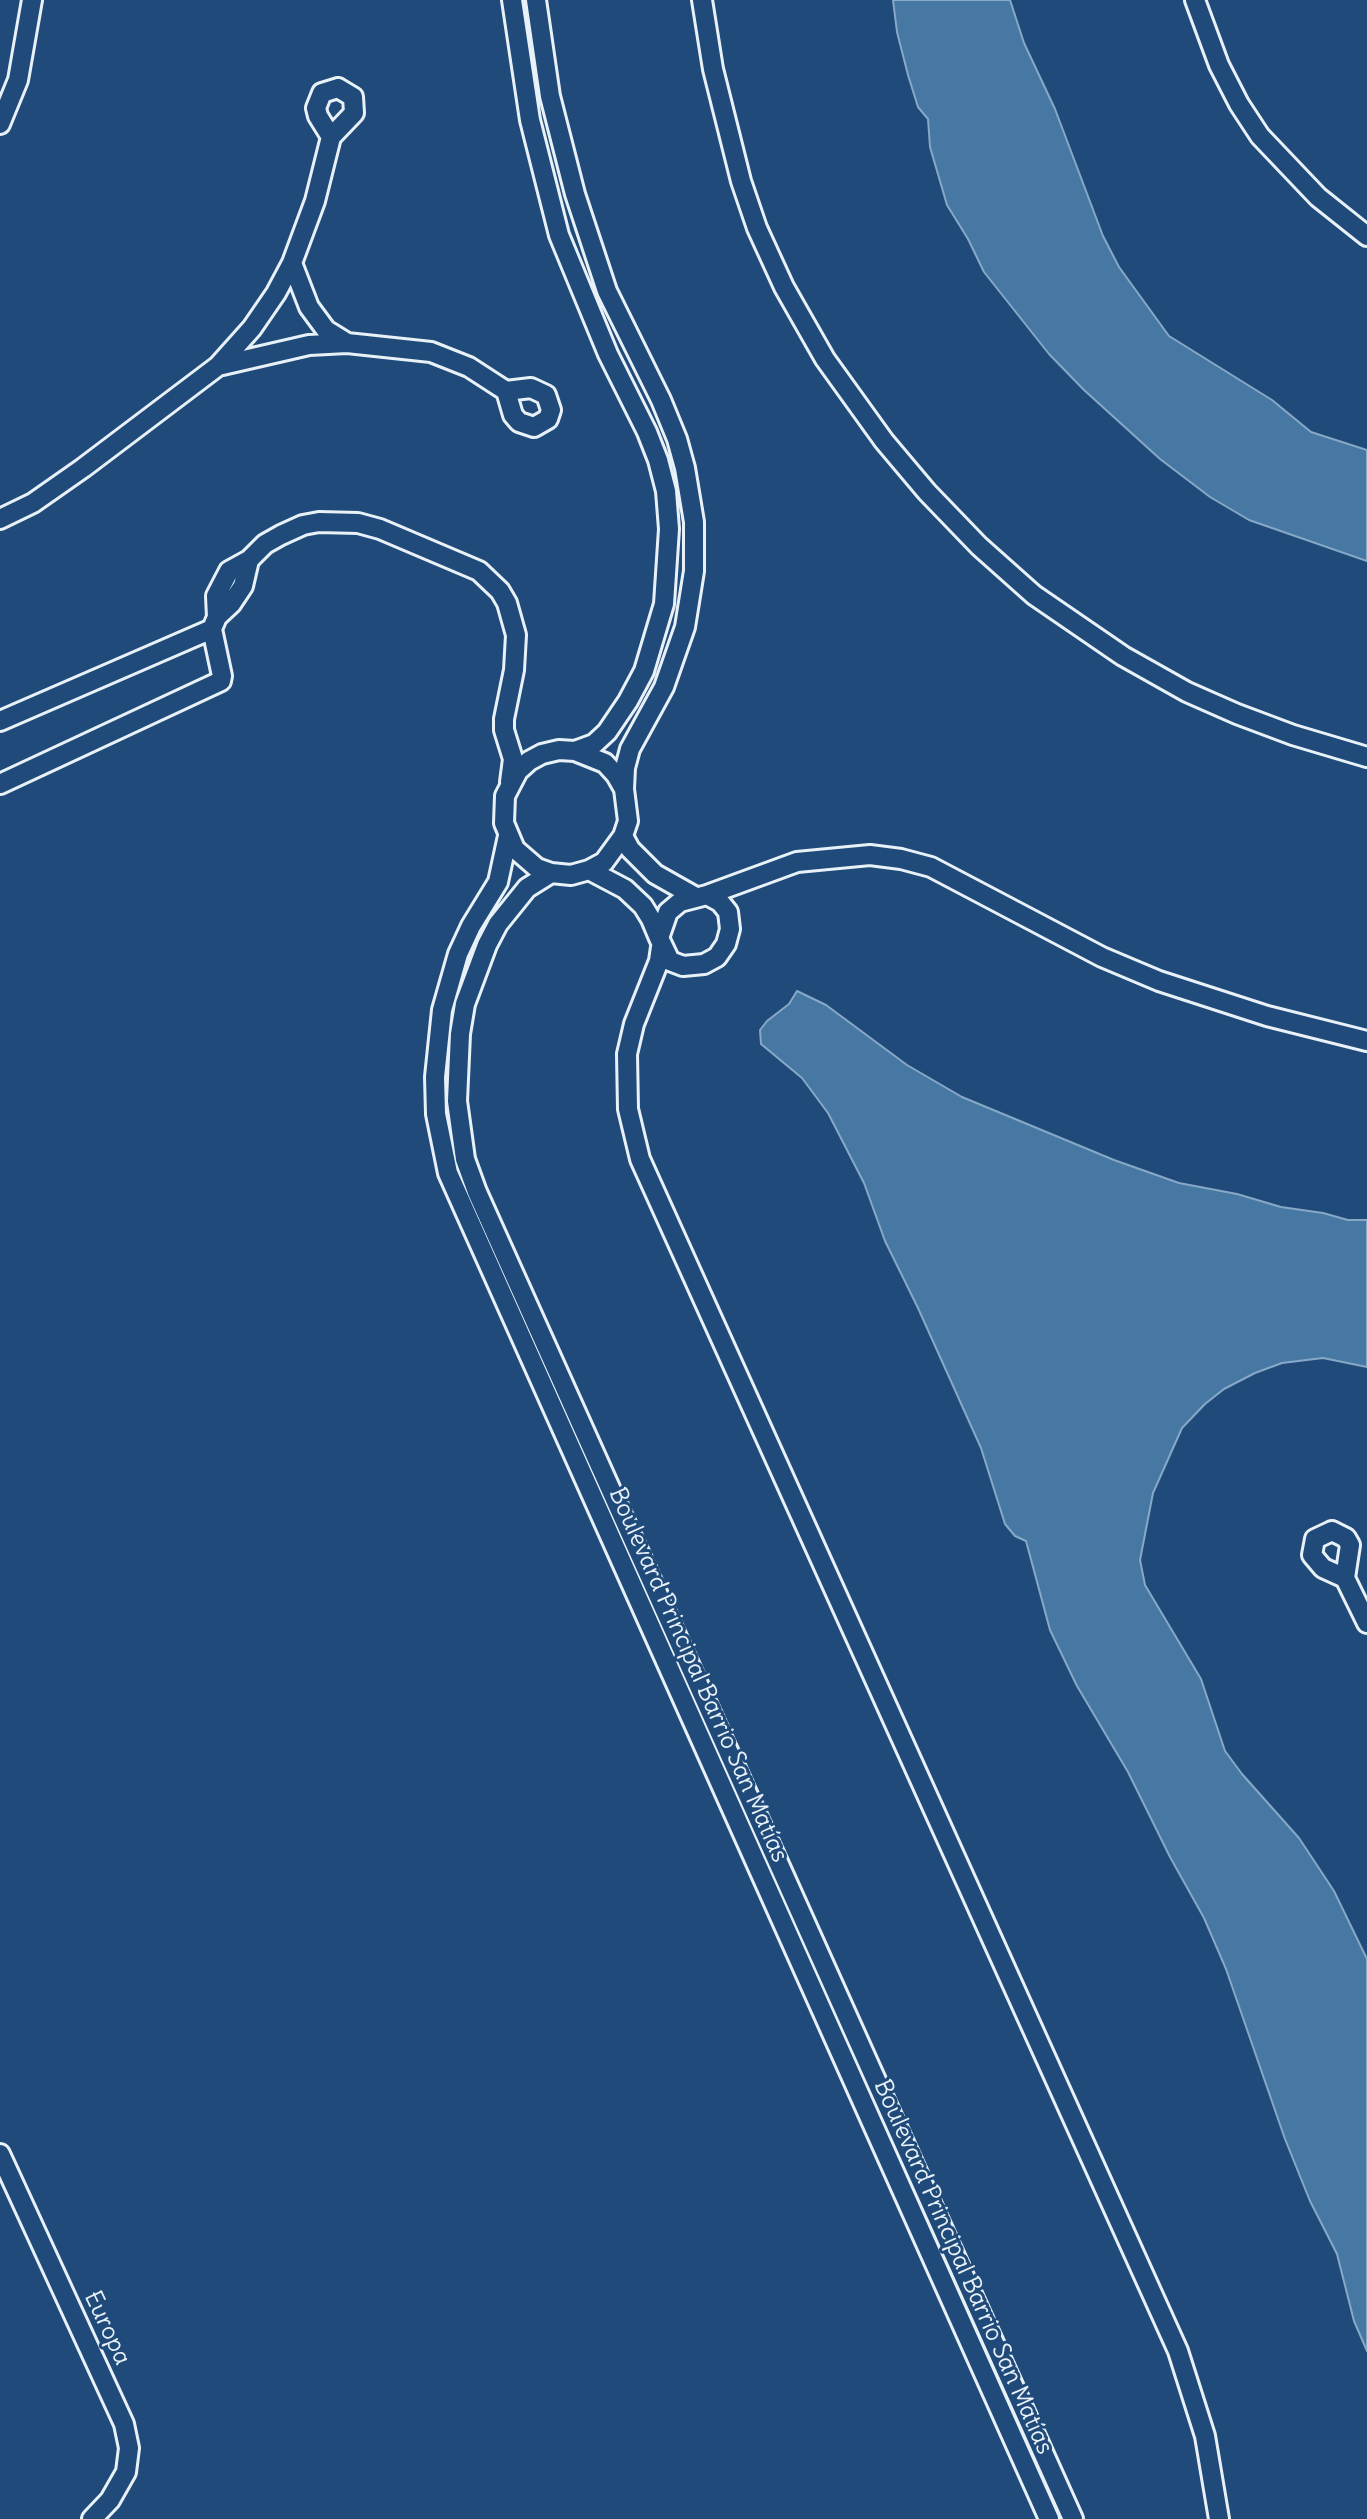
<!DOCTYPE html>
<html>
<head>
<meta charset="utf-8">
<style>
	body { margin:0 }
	canvas { display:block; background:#1f4a7a }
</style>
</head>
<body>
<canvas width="1367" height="2519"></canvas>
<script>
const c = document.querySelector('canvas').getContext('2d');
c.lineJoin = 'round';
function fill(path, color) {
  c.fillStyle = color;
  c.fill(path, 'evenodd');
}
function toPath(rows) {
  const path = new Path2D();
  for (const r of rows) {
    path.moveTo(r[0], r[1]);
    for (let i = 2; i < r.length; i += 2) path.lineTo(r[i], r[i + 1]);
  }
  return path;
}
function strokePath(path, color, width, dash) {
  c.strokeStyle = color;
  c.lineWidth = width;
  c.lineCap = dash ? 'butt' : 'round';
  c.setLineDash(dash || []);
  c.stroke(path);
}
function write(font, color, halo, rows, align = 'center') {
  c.font = font + ' Delius,sans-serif';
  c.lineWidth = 6;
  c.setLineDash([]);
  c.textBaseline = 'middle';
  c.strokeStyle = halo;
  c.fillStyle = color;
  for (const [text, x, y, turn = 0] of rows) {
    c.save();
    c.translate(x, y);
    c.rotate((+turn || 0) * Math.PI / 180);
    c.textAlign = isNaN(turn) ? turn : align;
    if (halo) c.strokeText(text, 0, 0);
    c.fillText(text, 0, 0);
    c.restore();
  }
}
const water = toPath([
	[893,0,1010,0,1024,43,1055,109,1103,236,1119,267,1169,336,1272,400,1311,432,1367,450,1367,561,1249,520,1210,497,1160,459,1084,390,1049,354,984,272,968,239,947,205,930,147,928,119,918,107,908,75,897,32,893,0],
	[797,991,826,1005,907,1065,962,1097,1114,1160,1179,1183,1237,1194,1281,1207,1323,1213,1348,1220,1367,1220,1367,1367,1323,1358,1282,1363,1255,1373,1224,1389,1205,1404,1182,1428,1153,1493,1140,1560,1145,1585,1201,1679,1225,1751,1242,1774,1299,1838,1334,1891,1367,1959,1367,2351,1354,2321,1337,2254,1310,2201,1285,2139,1226,1969,1204,1918,1170,1857,1128,1772,1077,1686,1050,1630,1026,1541,1015,1536,1005,1524,981,1448,918,1308,885,1241,864,1183,828,1113,802,1078,761,1044,760,1030,767,1021,789,1004,797,991]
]);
fill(water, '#4778a4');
strokePath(water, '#87a8c6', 2);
const street = toPath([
	[512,0,530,120,559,235,608,354,647,432,658,460,666,491,669,529,664,604,644,671,628,701,607,732,594,744,575,751,559,750,542,754,529,761,518,771,505,796,504,823,515,849,537,868,551,873,571,875,589,870,604,862,623,836,628,821,624,789,616,775,605,763,575,751],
	[536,0,550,96,575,194,607,291,661,400,677,439,685,468,694,522,694,571,685,627,664,687,630,749,625,768,624,789],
	[702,0,713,69,741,181,757,228,784,287,825,359,884,441,927,492,979,546,1034,595,1123,656,1187,692,1237,714,1293,735,1367,757],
	[1195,0,1219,65,1239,104,1260,136,1318,197,1367,236],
	[338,88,353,97,354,113,331,137,318,116,316,108,322,93,338,88],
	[0,124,18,80,32,0],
	[331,137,315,201,292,263,309,307,326,330,347,343,431,352,469,367,506,391],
	[292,263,276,293,252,328,218,366,309,345,347,343],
	[531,388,546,395,551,410,548,419,534,427,519,422,513,415,506,391,531,388],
	[0,519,33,503,83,468,218,366],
	[217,617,216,596,229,571,249,560,265,544,281,535,303,525,319,522,358,523,380,529,479,571,500,591,507,603,516,635,514,670,504,719,504,730,513,759,510,782],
	[0,721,212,629],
	[0,784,221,681,222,676,212,629,217,617,231,604,243,586,249,560],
	[508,836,498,882,471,926,458,954,442,1010,435,1077,436,1114,448,1173,1049,2519],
	[623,836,630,849,655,874,694,896],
	[589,870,625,889,643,906,651,919,659,938],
	[551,873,527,888,498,924,487,945,465,1004,460,1034,457,1101,465,1159,477,1192,1073,2519],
	[707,895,797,862,870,855,901,859,931,867,1102,957,1159,981,1267,1016,1367,1041],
	[707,895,720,902,728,912,730,929,726,944,717,957,704,964,683,966,670,961,659,938,668,912,680,902,707,895],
	[661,947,659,961,634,1024,627,1054,628,1109,640,1159,1178,2351,1205,2436,1219,2519],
	[1332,1531,1346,1538,1350,1545,1345,1578,1323,1568,1312,1555,1315,1539,1332,1531],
	[1345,1578,1367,1623],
	[0,2154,124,2424,129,2448,126,2472,110,2500,92,2519]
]);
strokePath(street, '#e8f1f8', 24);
strokePath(street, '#1f4a7a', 18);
write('24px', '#e8f1f8', '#1f4a7a', [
	["Boulevard Principal Barrio San Matías",698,1675,66],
	["Boulevard Principal Barrio San Matías",963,2267,66],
	["Europa",107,2328,65]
]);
</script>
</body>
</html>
